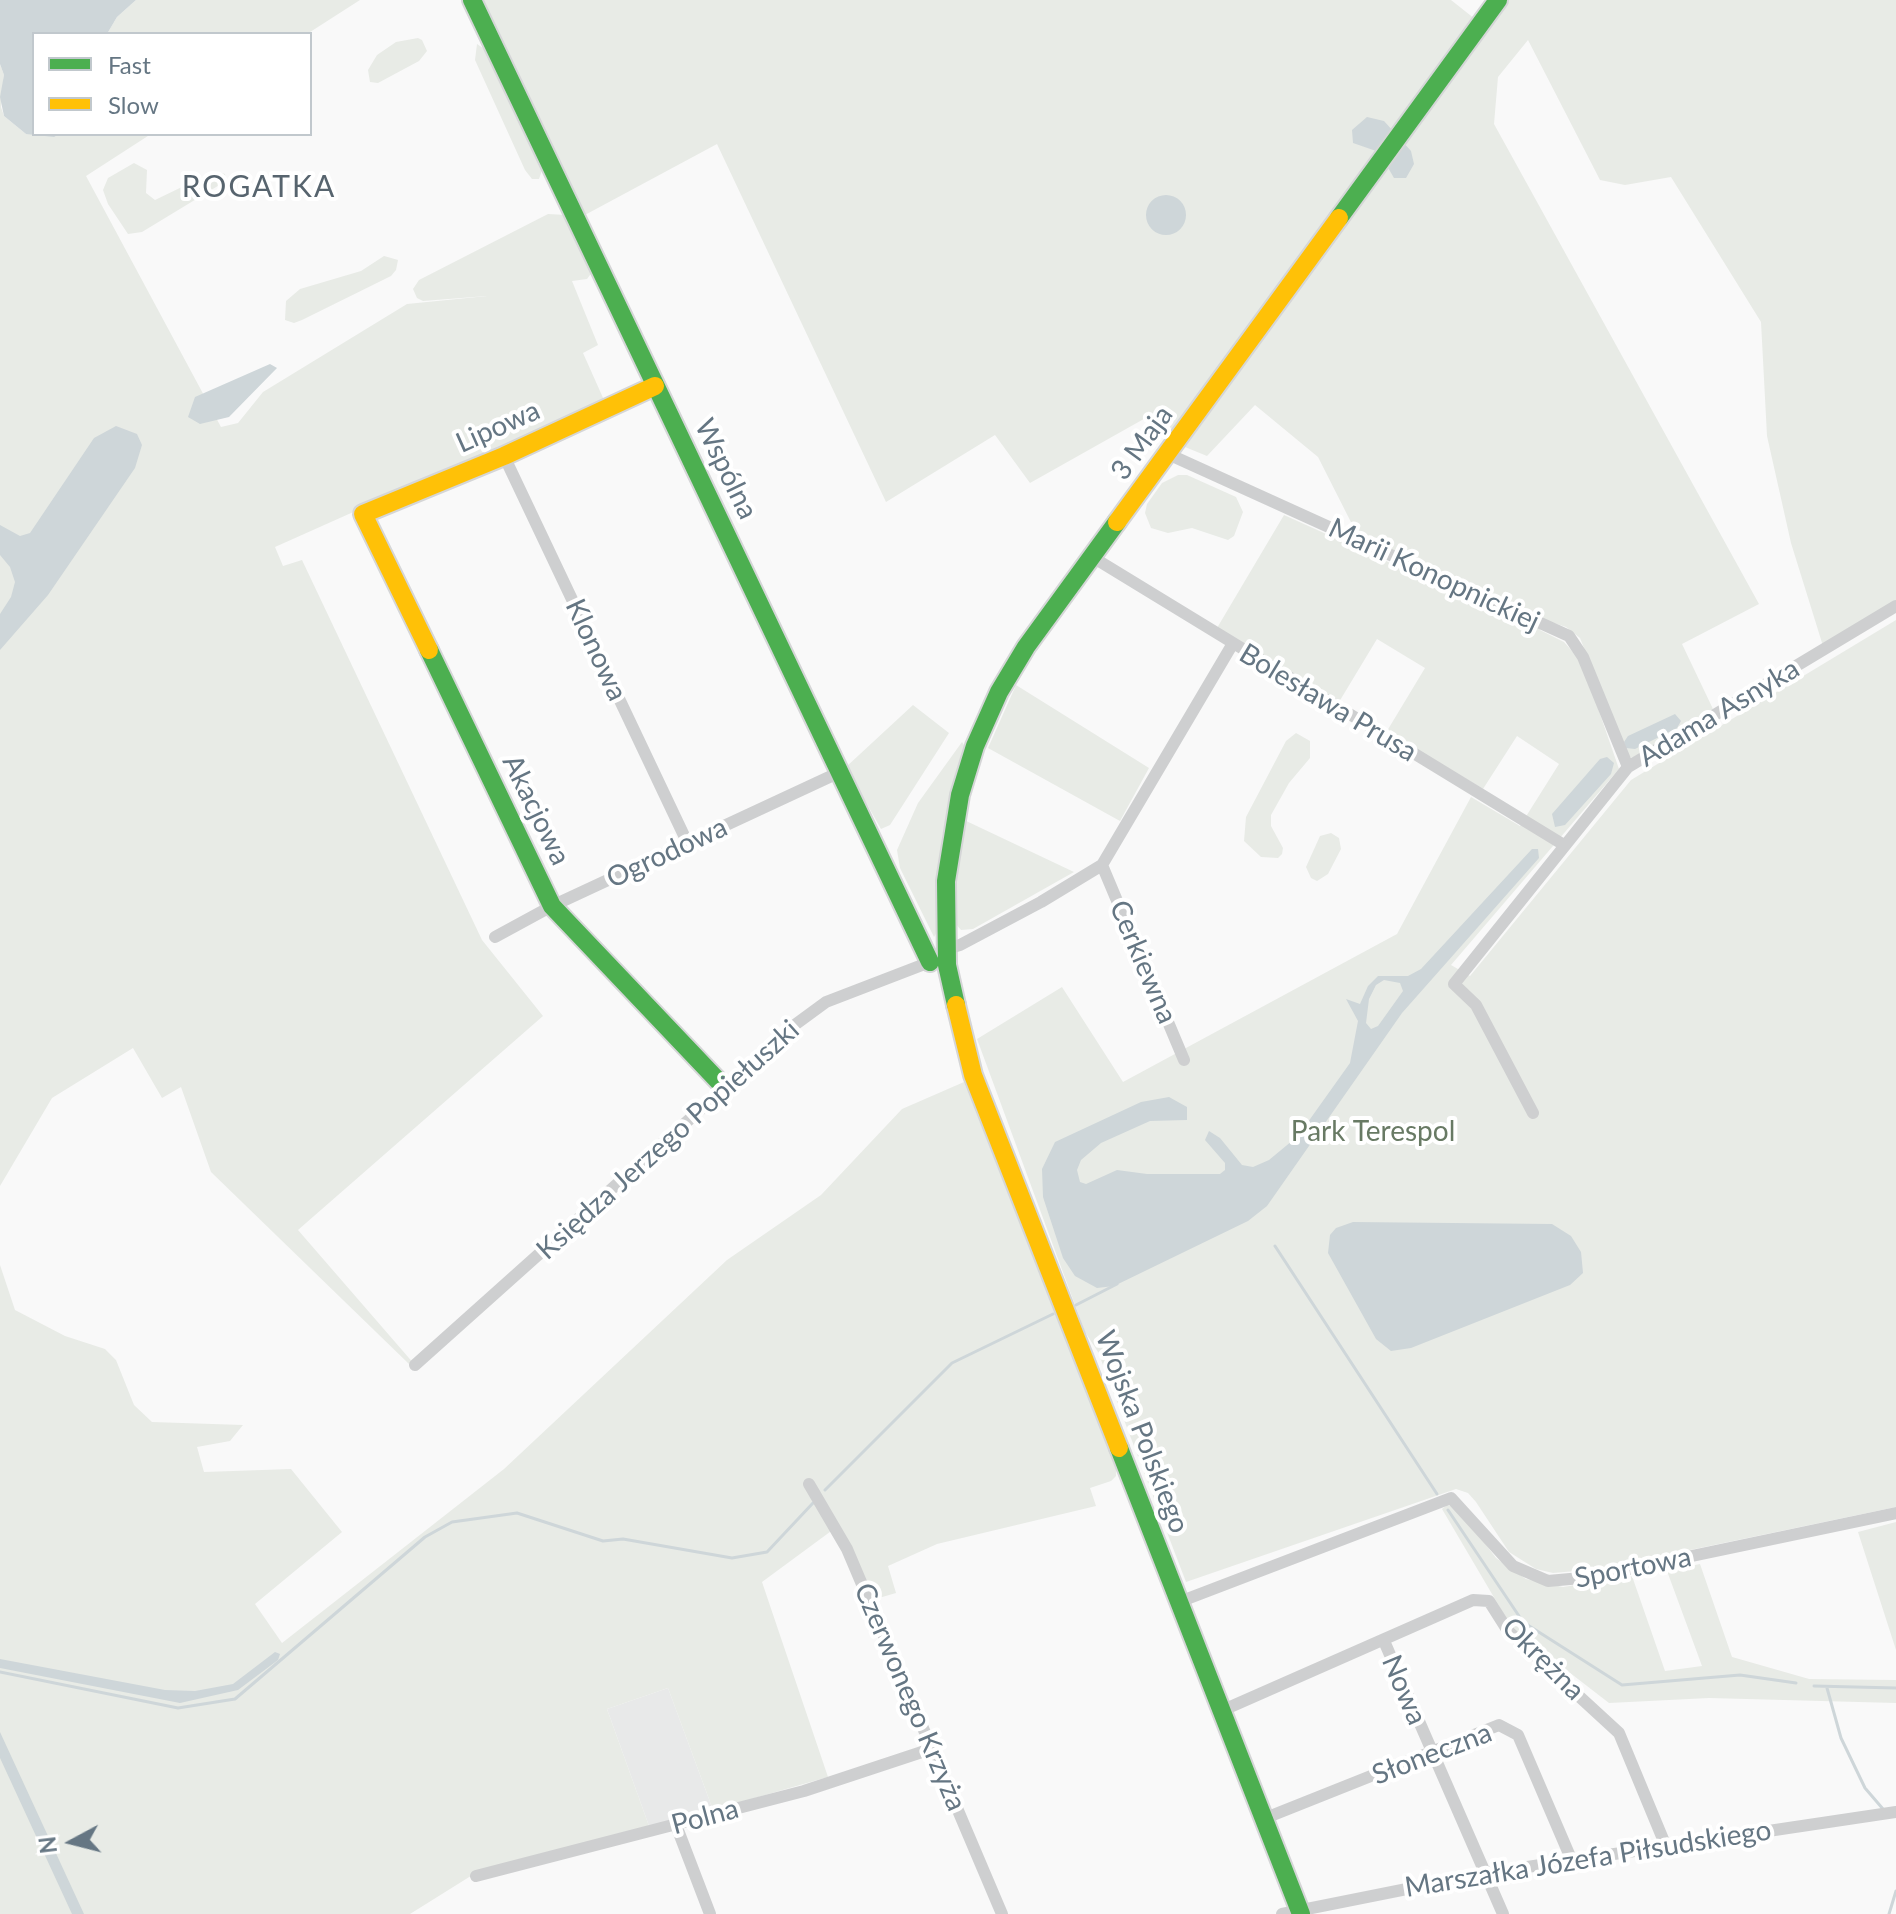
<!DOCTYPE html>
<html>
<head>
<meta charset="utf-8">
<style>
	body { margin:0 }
	#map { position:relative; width:1896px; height:1914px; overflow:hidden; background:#f9f9f9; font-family:Lato,sans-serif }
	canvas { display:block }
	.legend { position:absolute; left:32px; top:32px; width:280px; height:104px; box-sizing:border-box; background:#fff; border:2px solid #c1c8cd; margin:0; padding:10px 14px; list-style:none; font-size:24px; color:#657683 }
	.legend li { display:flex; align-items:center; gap:16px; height:40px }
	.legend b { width:40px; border:2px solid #c1c8cd }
	.north { position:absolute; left:32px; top:1802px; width:80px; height:80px; -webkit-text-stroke:6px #fff; paint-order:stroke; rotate:263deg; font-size:22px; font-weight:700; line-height:32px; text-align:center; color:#657683 }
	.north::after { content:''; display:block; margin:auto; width:28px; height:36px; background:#657683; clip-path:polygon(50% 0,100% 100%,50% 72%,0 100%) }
</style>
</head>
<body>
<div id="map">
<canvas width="1896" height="1914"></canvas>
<ul class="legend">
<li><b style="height:10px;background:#4caf50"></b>Fast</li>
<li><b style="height:10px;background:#ffc107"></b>Slow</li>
</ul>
<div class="north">N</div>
</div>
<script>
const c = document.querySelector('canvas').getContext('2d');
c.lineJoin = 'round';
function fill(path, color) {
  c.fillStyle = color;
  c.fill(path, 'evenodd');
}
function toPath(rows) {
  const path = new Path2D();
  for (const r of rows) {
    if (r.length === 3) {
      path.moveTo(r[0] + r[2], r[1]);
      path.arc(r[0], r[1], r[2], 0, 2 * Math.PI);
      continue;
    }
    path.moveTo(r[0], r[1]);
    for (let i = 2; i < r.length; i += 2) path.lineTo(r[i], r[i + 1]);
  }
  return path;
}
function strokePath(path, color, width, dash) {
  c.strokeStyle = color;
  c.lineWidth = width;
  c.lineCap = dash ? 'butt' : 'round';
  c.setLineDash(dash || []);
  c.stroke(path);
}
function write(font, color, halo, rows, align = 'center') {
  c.font = font + ' Lato,sans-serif';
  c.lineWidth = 8;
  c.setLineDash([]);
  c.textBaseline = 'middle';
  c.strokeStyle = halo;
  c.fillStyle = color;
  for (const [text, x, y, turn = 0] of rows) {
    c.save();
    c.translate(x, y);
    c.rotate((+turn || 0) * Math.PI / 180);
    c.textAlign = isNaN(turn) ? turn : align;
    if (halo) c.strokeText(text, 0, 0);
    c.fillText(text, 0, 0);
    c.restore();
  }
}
fill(toPath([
	[668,1688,713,1810,649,1826,607,1709]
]), '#e8e9e9');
fill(toPath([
	[136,0,360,0,307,34,107,34,117,17],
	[481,0,1451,0,1475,19,1173,431,1158,411,1030,483,995,435,886,502,717,144,583,216],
	[1509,0,1896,0,1896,603,1823,646,1791,543,1767,436,1761,322,1671,177,1625,185,1600,180,1528,40,1498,77,1494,124,1759,604,1682,644,1713,709,1632,758,1627,756,1580,638,1566,627,1545,620,1540,630,1564,642,1582,662,1619,769,1451,965,1470,976,1631,780,1896,620,1896,1507,1599,1569,1553,1573,1536,1569,1509,1552,1476,1502,1468,1493,1456,1489,1186,1582,1098,1352,1085,1332,977,1039,1062,987,1123,1082,1397,934,1471,797,1520,826,1559,764,1517,736,1483,789,1387,731,1425,668,1377,639,1339,702,1217,628,1284,515,1477,602,1487,596,1358,536,1318,457,1255,405,1207,456,1185,447],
	[418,38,422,40,427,51,419,61,378,83,370,82,368,70,377,55,396,42],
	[477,44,486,50,543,167,539,179,532,179,525,170,475,60],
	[0,64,4,75,1,107,4,116,26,134,151,134,86,176,221,427,238,423,263,392,407,304,487,296,423,301,417,298,413,289,419,280,548,214,566,215,593,271,587,279,572,281,598,345,583,353,604,400,275,547,283,566,302,560,482,940,543,1016,298,1230,415,1365,409,1364,211,1172,181,1087,162,1098,133,1048,52,1098,0,1186],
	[134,163,147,170,146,193,155,200,215,171,225,174,226,181,142,232,128,234,108,204,103,190,108,178],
	[384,256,398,260,396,270,391,276,302,320,294,323,285,320,286,301,300,289,361,271],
	[1178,475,1187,475,1236,497,1243,512,1234,536,1228,540,1192,528,1168,533,1151,528,1145,513,1147,504,1162,483],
	[1016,685,1149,768,1120,821,988,748],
	[913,705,949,733,890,825,881,829,846,767],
	[1296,733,1310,741,1310,758,1289,783,1271,815,1271,826,1283,848,1282,854,1278,858,1261,857,1244,841,1246,817,1286,741],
	[962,742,966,748,953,785,942,837,938,930,934,937,900,868,897,850,918,803],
	[962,819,1074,872,973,929,961,930,954,922,952,898],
	[1331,833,1339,838,1341,849,1328,874,1317,881,1311,878,1306,867,1320,836],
	[964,1082,1116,1465,1116,1476,1111,1481,1090,1488,1096,1506,937,1544,888,1566,896,1593,872,1600,838,1526,762,1582,828,1777,713,1810,668,1688,607,1709,649,1826,474,1874,410,1914,0,1914,0,1265,15,1310,65,1336,105,1349,116,1360,134,1405,152,1422,243,1425,230,1441,197,1447,204,1472,291,1469,342,1532,255,1604,282,1643,504,1469,727,1260,821,1195,902,1109],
	[1447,1505,1453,1506,1465,1517,1496,1558,1526,1579,1563,1587,1632,1576,1665,1671,1702,1666,1667,1571,1700,1564,1732,1657,1809,1679,1896,1680,1896,1703,1709,1698,1609,1703,1512,1628,1442,1509],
	[1896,1522,1896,1650,1858,1532]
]), '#e8ebe6');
fill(toPath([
	[0,0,136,0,117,17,107,34,34,34,34,134,59,134,54,137,26,134,4,116,0,97,4,75,0,64],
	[1367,117,1384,121,1411,151,1414,164,1406,178,1394,178,1379,152,1353,143,1352,130],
	[1166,215,20],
	[270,364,277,368,229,417,200,424,188,417,195,397],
	[116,426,137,434,142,445,135,468,48,595,0,650,0,614,11,597,15,582,10,567,0,555,0,525,20,536,30,533,94,438],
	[1675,714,1681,721,1677,728,1635,749,1626,748,1624,742,1628,736],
	[1607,757,1614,763,1611,774,1565,825,1555,827,1552,814,1600,759],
	[1532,849,1538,849,1539,858,1402,1013,1267,1206,1248,1221,1114,1286,1097,1288,1075,1276,1063,1258,1043,1197,1042,1169,1055,1142,1141,1102,1169,1097,1187,1107,1187,1120,1150,1121,1101,1143,1081,1160,1077,1170,1080,1182,1086,1184,1117,1170,1147,1174,1220,1174,1225,1170,1225,1163,1205,1140,1209,1131,1220,1138,1242,1165,1253,1167,1269,1160,1298,1136,1350,1063,1358,1021,1346,999,1360,1004,1368,986,1378,976,1408,976,1421,969],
	[1384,980,1400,983,1403,991,1378,1026,1371,1029,1366,1023,1369,999,1376,985],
	[1353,1222,1552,1224,1571,1236,1581,1252,1583,1273,1570,1285,1411,1348,1391,1351,1376,1339,1328,1253,1330,1235,1336,1228],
	[275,1652,280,1654,278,1660,238,1690,180,1703,0,1668,0,1659,165,1690,195,1691,233,1684],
	[0,1732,84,1914,72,1914,0,1758]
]), '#ced6d9');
strokePath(toPath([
	[1275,1246,1437,1494],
	[1076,1305,1117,1284],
	[825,1490,952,1363,1053,1314],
	[1448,1510,1523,1622,1622,1685,1740,1675,1796,1683],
	[0,1672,178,1708,235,1699,425,1537,452,1522,517,1513,603,1541,623,1539,732,1558,767,1552,813,1503],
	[1814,1686,1896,1688],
	[1827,1688,1841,1738,1865,1788,1883,1809],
	[1889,1914,1896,1891]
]), '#ced6d9', 3);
const fast = toPath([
	[472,0,930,962],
	[1339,218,1498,0],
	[429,650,552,906,723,1086],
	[956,1005,947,965,946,881,960,795,975,746,999,692,1026,647,1117,522],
	[1119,1448,1301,1914]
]);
const slow = toPath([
	[1117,522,1339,218],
	[429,650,363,514,504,456,655,386],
	[956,1005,973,1075,1119,1448]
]);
strokePath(fast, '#d5d6d7', 22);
strokePath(slow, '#d5d6d7', 22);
strokePath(toPath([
	[1168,454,1569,636,1583,657,1628,767],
	[504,456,688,844],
	[1094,558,1564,845],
	[1102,865,1184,1060],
	[495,937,552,906,840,772],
	[946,949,960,945,1041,902,1102,865,1232,645],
	[1533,1113,1476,1005,1454,984,1628,767,1896,606],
	[415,1365,796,1024,826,1002,930,962,934,963],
	[809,1484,847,1549,1002,1914],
	[1179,1602,1451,1498,1513,1566,1548,1581,1592,1577,1896,1513],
	[1384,1641,1503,1914],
	[1221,1711,1473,1600,1489,1601,1508,1631,1619,1733,1665,1844],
	[1263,1819,1499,1725,1518,1735,1572,1861],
	[676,1825,710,1914],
	[476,1876,804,1791,931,1749],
	[1282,1914,1487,1873,1896,1812]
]), '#cecfd0', 12);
strokePath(fast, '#4caf50', 18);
strokePath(slow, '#ffc107', 18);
write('28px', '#657683', '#fff', [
	["Lipowa",498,427,-24],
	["3 Maja",1142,443,-54],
	["Wspólna",726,469,64],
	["Marii Konopnickiej",1434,575,25],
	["Klonowa",596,650,65],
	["Bolesława Prusa",1328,703,31],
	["Adama Asnyka",1719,713,-31],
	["Akacjowa",536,810,64],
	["Ogrodowa",667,853,-25],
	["Cerkiewna",1143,962,67],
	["Księdza Jerzego Popiełuszki",668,1140,-42],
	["Wojska Polskiego",1142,1432,69],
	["Sportowa",1633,1568,-11],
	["Okrężna",1543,1659,45],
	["Nowa",1404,1690,67],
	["Czerwonego Krzyża",910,1697,67],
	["Słoneczna",1432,1754,-21],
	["Polna",705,1817,-15],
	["Marszałka Józefa Piłsudskiego",1588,1859,-9]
]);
write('28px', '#687a64', '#fff', [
	["Park Terespol",1373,1132]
]);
c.letterSpacing = '2px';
write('30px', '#57646e', '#fff', [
	["ROGATKA",259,187]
]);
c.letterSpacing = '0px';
</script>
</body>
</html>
